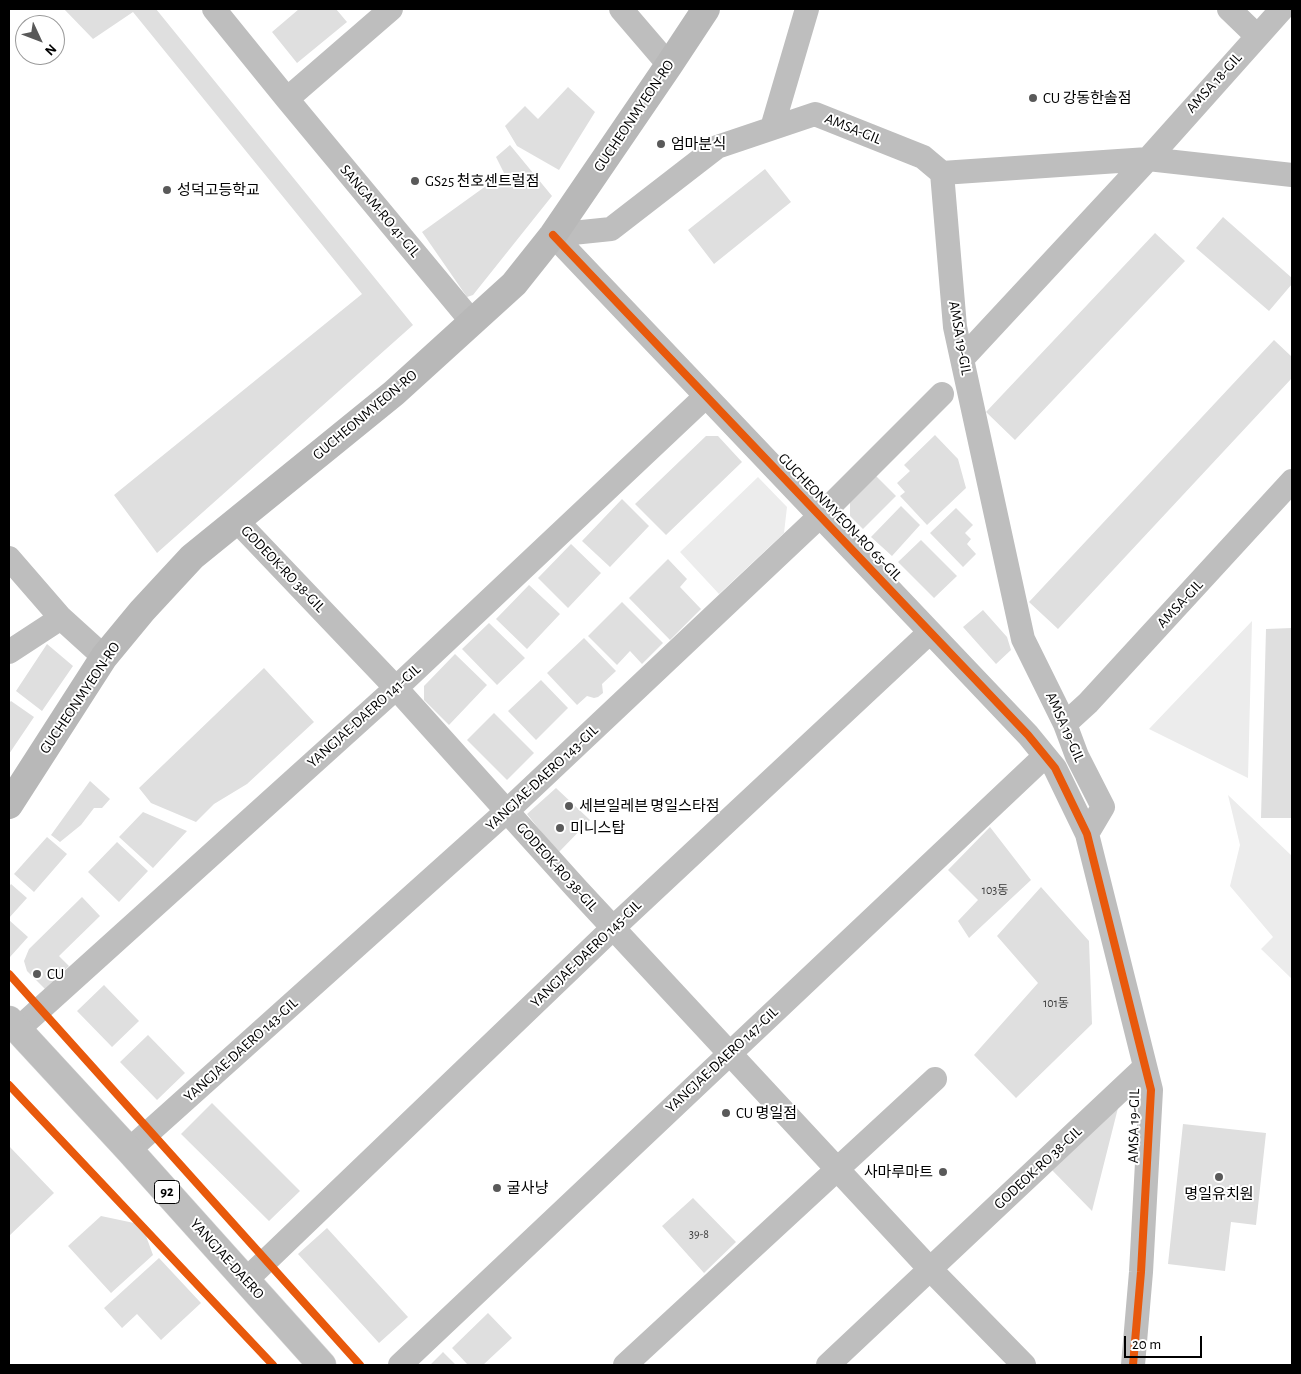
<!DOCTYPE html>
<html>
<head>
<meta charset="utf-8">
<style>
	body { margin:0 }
	#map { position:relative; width:1301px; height:1374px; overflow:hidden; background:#fff; font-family:"Alegreya Sans",sans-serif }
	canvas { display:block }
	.frame { position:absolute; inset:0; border:10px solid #000; pointer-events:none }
	.north { position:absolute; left:15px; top:15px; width:50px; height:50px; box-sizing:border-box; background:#fff; border:1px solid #999; border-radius:50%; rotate:133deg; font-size:14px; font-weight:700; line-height:20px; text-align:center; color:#000 }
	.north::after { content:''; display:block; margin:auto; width:18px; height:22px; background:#595959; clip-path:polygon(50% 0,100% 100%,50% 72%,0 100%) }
	.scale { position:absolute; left:1124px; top:1336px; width:78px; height:22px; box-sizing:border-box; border:2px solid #000; border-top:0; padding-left:6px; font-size:15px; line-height:18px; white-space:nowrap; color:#000; -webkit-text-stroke:4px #fff; paint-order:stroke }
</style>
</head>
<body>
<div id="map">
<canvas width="1301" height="1374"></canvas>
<div class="frame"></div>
<div class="north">N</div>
<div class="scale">20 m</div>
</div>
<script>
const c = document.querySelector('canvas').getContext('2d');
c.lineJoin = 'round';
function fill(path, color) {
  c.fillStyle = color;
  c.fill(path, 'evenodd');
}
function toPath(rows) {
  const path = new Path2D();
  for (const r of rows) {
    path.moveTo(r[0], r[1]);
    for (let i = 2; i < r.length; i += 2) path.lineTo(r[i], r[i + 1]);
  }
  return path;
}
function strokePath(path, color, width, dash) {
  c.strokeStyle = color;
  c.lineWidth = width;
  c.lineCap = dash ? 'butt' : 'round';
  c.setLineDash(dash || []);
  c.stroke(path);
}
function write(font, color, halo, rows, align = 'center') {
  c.font = font + ' "Alegreya Sans","Noto Sans KR",sans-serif';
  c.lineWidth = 4;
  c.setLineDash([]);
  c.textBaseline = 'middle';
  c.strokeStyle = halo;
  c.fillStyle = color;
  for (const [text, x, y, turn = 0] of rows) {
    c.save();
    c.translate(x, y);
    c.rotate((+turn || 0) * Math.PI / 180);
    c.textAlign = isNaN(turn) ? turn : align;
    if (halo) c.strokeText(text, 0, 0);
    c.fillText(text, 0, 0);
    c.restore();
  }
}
fill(toPath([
	[758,477,787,507,784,533,719,594,680,552],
	[1252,621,1248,778,1149,729],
	[1228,795,1292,856,1292,979,1261,949,1273,937,1230,886,1240,845]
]), '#ececec');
fill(toPath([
	[64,9,156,9,413,325,157,553,114,495,362,294,133,12,93,39],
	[299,9,336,9,347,22,297,63,272,32],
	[568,87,595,112,559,170,517,146,505,126,525,106,538,119],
	[510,145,552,196,473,295,467,297,422,232,504,173,496,157],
	[765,169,791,202,714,264,688,230],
	[1223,217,1292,278,1292,284,1269,311,1196,248],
	[1155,233,1185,261,1015,440,986,412],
	[1274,340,1292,357,1292,378,1058,629,1029,602],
	[935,435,958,459,966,488,927,525,900,496,905,492,897,483,910,471,904,465],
	[706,436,718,436,742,462,666,535,635,504],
	[876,476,896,496,863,529,850,516,850,502],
	[622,499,649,526,610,567,582,541],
	[901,506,920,525,892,556,871,537],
	[956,508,973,525,965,533,971,539,967,544,976,554,963,567,930,533],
	[921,540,957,576,934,598,898,562],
	[571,544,601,573,568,608,538,578],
	[668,559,687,579,680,587,701,609,670,640,629,598],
	[529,585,560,614,527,649,496,619],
	[622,602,663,643,642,664,630,651,617,665,588,636],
	[983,610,1007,637,1011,650,996,664,963,627],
	[489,623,525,658,497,685,462,649],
	[1292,628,1292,818,1261,818,1266,629],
	[584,638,616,671,602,684,603,693,598,697,594,698,587,696,577,705,547,673],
	[47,644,73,666,42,711,16,691],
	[455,654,487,685,449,725,424,700,424,686],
	[264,668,314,722,247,784,214,804,196,822,151,803,139,788],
	[541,680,568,708,536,740,508,711],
	[11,701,34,717,9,754,9,703],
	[494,713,534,753,507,780,467,740],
	[90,781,110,799,102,808,94,808,81,825,60,842,51,835],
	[556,788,590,820,558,853,527,814],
	[143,812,187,831,153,868,119,837],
	[990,827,1031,880,969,938,958,921,978,900,948,870],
	[47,837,67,854,34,892,14,874],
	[117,842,148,871,119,902,88,872],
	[11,884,27,898,9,918,9,887],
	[1041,887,1089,941,1092,1024,1016,1098,974,1055,1038,983,997,936],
	[82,897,100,916,59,956,69,966,45,989,27,971,24,961,29,949],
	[9,920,28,937,10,957,9,956],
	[104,985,139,1021,112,1047,77,1011],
	[148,1035,185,1073,157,1100,120,1062],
	[212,1103,300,1191,269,1221,181,1134],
	[1119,1104,1092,1211,1050,1168],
	[1183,1124,1266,1133,1256,1225,1231,1222,1225,1271,1168,1264],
	[9,1146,54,1193,9,1236],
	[693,1198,736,1242,704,1273,662,1226],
	[101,1216,134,1223,146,1236,153,1255,111,1293,68,1246],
	[327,1228,408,1317,379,1343,298,1254],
	[159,1258,201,1303,161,1340,137,1314,122,1328,104,1308],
	[488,1313,512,1338,483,1365,468,1365,452,1348],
	[443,1352,456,1365,430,1365]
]), '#dfdfdf');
const primary = toPath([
	[9,1020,129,1150,322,1365]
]);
strokePath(primary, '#dbdbdb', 29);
strokePath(toPath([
	[214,9,287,99,473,323],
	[621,9,669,65],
	[1229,9,1257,36],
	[287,99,391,9],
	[772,128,807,9],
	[942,173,955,327,1023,639,1065,724,1077,756,1103,807,1087,834],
	[553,235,1028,735,1055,768,1087,834,1151,1090,1141,1272,1133,1365],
	[553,235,611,229,717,147,815,114,923,157,942,173,1148,159,1292,175],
	[962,359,1148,159,1282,9],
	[236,520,396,688,576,888,930,1269,1024,1365],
	[9,558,61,618,104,657],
	[9,652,61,618],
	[1065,724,1088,703,1292,481],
	[17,1030,396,688,706,396],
	[129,1150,507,811,820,516,942,394],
	[246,1280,613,928,930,632],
	[400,1365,1045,756],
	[625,1365,935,1079],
	[828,1365,1145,1067]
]), '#bebebe', 24);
strokePath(toPath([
	[9,805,104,657,142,611,192,557,394,393,514,284,553,235,669,65,706,9]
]), '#b8b8b8', 28);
strokePath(primary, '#bebebe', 28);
strokePath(toPath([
	[553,235,1028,735,1055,768,1087,834,1151,1090,1141,1272,1133,1365],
	[9,974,360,1365],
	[9,1085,273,1365]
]), '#e8590c', 8);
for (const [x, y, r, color] of [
	[1033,98,5,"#595959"],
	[661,144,5,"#595959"],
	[415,181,5,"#595959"],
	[167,190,5,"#595959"],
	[569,806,5,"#595959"],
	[560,828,5,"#595959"],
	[37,974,5,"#595959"],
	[726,1113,5,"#595959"],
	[943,1172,5,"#595959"],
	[1219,1177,5,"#595959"],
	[497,1188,5,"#595959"]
]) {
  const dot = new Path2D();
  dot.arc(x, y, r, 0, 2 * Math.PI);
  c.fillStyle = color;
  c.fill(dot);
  strokePath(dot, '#fff', 2);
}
write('12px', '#383838', null, [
	["103동",995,890],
	["101동",1056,1003],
	["39-8",699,1234]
]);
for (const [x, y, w] of [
	[167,1192,25]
]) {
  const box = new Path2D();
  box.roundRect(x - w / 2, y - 11.5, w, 23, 4);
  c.fillStyle = '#fff';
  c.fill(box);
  strokePath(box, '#000', 1);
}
write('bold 14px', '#000', null, [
	["92",167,1192]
]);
write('15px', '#000', '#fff', [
	["AMSA 18-GIL",1214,83,-48],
	["GUCHEONMYEON-RO",634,116,-56],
	["AMSA-GIL",853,129,22],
	["SANGAM-RO 41-GIL",380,211,50],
	["AMSA 19-GIL",960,338,80],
	["GUCHEONMYEON-RO",365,415,-40],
	["GUCHEONMYEON-RO 65-GIL",840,517,46],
	["GODEOK-RO 38-GIL",283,569,46],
	["AMSA-GIL",1180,604,-47],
	["GUCHEONMYEON-RO",80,698,-56],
	["YANGJAE-DAERO 141-GIL",364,716,-42],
	["AMSA 19-GIL",1065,727,66],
	["YANGJAE-DAERO 143-GIL",542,778,-43],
	["GODEOK-RO 38-GIL",557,867,48],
	["YANGJAE-DAERO 145-GIL",586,954,-44],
	["YANGJAE-DAERO 143-GIL",241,1050,-42],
	["YANGJAE-DAERO 147-GIL",722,1060,-43],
	["AMSA 19-GIL",1134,1126,-89],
	["GODEOK-RO 38-GIL",1038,1168,-43],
	["YANGJAE-DAERO",227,1259,48]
]);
write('15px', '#000', '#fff', [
	["CU 강동한솔점",1043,98],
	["엄마분식",671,144],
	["GS25 천호센트럴점",425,181],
	["성덕고등학교",177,190],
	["세븐일레븐 명일스타점",579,806],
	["미니스탑",570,828],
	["CU",47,974],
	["CU 명일점",736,1113],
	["사마루마트",933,1172,"right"],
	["굴사냥",507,1188],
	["명일유치원",1219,1194,"center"]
], 'left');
</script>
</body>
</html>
